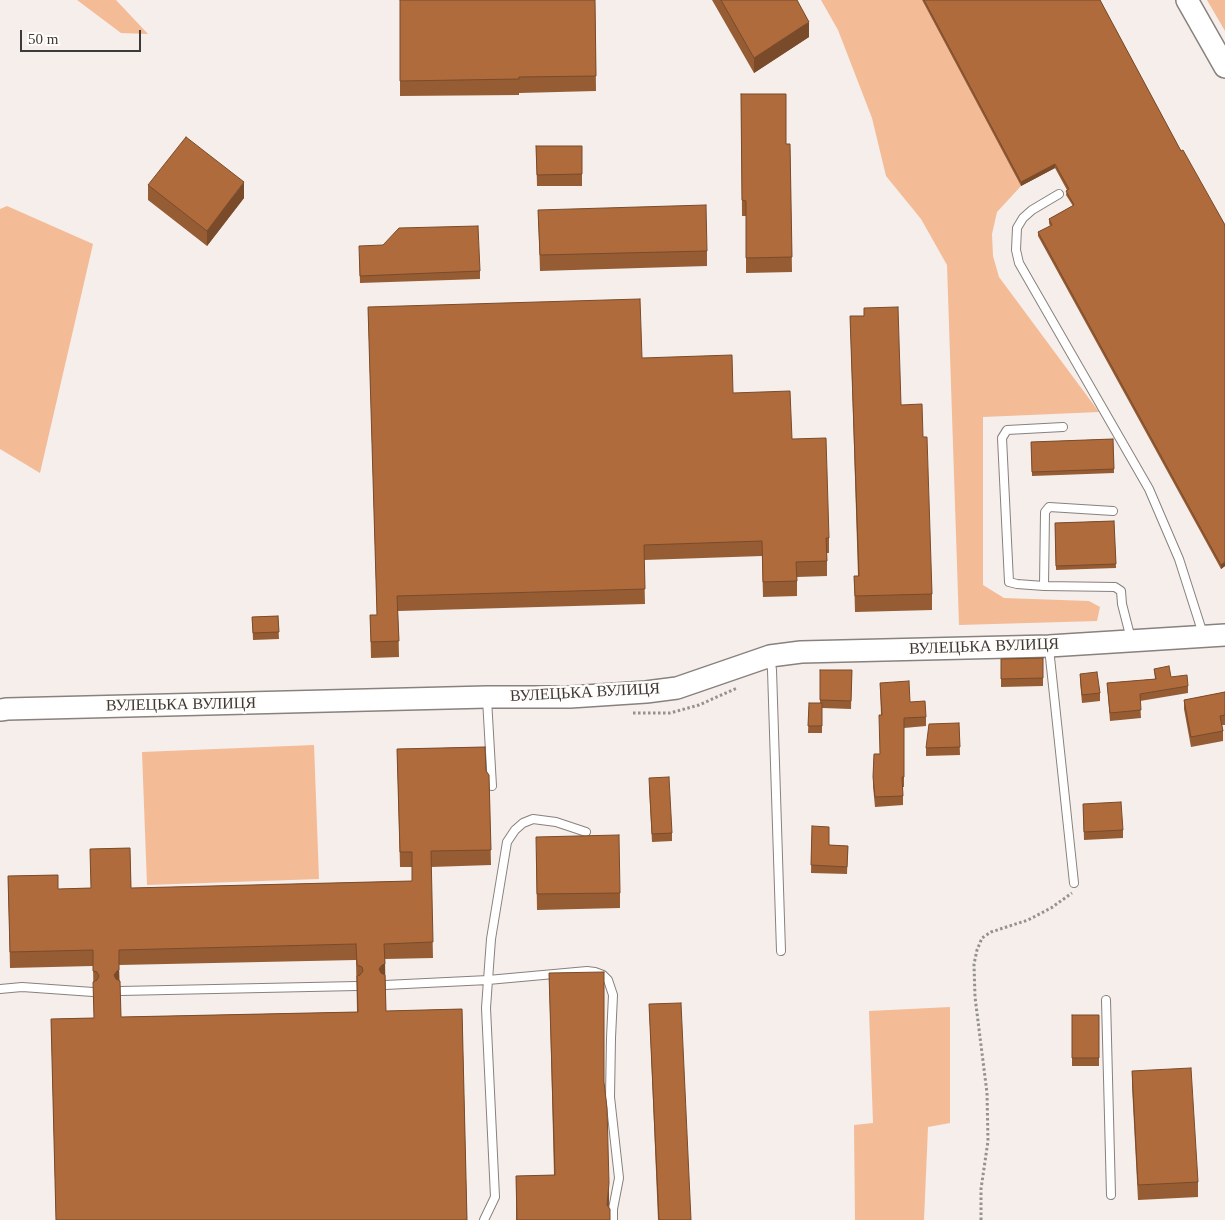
<!DOCTYPE html>
<html>
<head>
<meta charset="utf-8">
<style>
	body { margin:0 }
	#map { position:relative; width:1225px; height:1220px; overflow:hidden; background:#f5eeea; font-family:Georgia,serif }
	canvas { display:block }
	.scale { position:absolute; left:20px; top:30px; width:121px; height:22px; box-sizing:border-box; border:2px solid #3c3a38; border-top:0; padding-left:6px; font-size:15px; line-height:18px; white-space:nowrap; color:#3c3a38; -webkit-text-stroke:4px #fffcfa; paint-order:stroke }
</style>
</head>
<body>
<div id="map">
<canvas width="1225" height="1220"></canvas>
<div class="scale">50 m</div>
</div>
<script>
const c = document.querySelector('canvas').getContext('2d');
c.lineJoin = 'round';
function fill(path, color) {
  c.fillStyle = color;
  c.fill(path, 'evenodd');
}
function toPath(rows) {
  const path = new Path2D();
  for (const r of rows) {
    path.moveTo(r[0], r[1]);
    for (let i = 2; i < r.length; i += 2) path.lineTo(r[i], r[i + 1]);
  }
  return path;
}
function strokePath(path, color, width, dash) {
  c.strokeStyle = color;
  c.lineWidth = width;
  c.lineCap = dash ? 'butt' : 'round';
  c.setLineDash(dash || []);
  c.stroke(path);
}
function write(font, color, halo, rows, align = 'center') {
  c.font = font + ' Georgia,serif';
  c.lineWidth = 5;
  c.setLineDash([]);
  c.textBaseline = 'middle';
  c.strokeStyle = halo;
  c.fillStyle = color;
  for (const [text, x, y, turn = 0] of rows) {
    c.save();
    c.translate(x, y);
    c.rotate((+turn || 0) * Math.PI / 180);
    c.textAlign = isNaN(turn) ? turn : align;
    if (halo) c.strokeText(text, 0, 0);
    c.fillText(text, 0, 0);
    c.restore();
  }
}
fill(toPath([
	[77,0,116,0,148,34,121,33],
	[821,0,922,0,1021,186,997,212,992,234,993,256,999,277,1099,412,983,417,983,585,1004,598,1089,601,1100,607,1097,621,959,625,947,265,921,219,886,176,872,118,838,30],
	[1207,0,1225,0,1225,31],
	[7,206,93,244,40,473,0,449,0,209],
	[314,745,319,879,147,885,142,752],
	[950,1007,950,1123,928,1127,924,1220,855,1220,854,1125,873,1123,869,1011]
]), '#f4bb97');
const lane = toPath([
	[1059,194,1032,210,1023,218,1017,228,1016,250,1019,263,1149,489,1179,559,1203,634],
	[1063,427,1007,430,1002,438,1009,582,1017,584,1044,586,1115,587,1121,591,1122,604,1131,639],
	[1044,586,1045,512,1049,507,1113,511],
	[1049,648,1074,883],
	[770,658,772,670,781,951],
	[487,699,492,786],
	[385,985,488,980,491,939,507,842,515,830,523,823,533,819,556,822,586,832],
	[0,989,22,987,93,992],
	[120,991,357,986],
	[1106,1000,1111,1195],
	[484,1220,495,1197,486,1008,488,980,587,971,595,972,603,975,608,980,613,995,611,1038,610,1097,619,1178,613,1209,613,1220]
]);
const secondary = toPath([
	[1187,0,1225,67],
	[0,710,7,709,487,697,570,697,646,692,677,688,770,656,801,652,1049,646,1225,635]
]);
strokePath(lane, '#88817d', 10);
strokePath(secondary, '#88817d', 24);
strokePath(toPath([
	[633,713,670,713,699,705,737,688],
	[981,1220,981,1189,988,1141,987,1093,975,997,974,964,977,950,982,938,991,932,1028,920,1051,908,1072,893]
]), '#95918e', 3, [2.5, 2.5]);
strokePath(lane, '#fff', 8);
strokePath(secondary, '#fff', 21);
fill(toPath([
	[400,0,595,0,596,91,519,93,519,95,400,96],
	[712,0,797,0,809,37,754,73],
	[922,0,1100,0,1181,151,1225,225,1225,566,1221,569,1038,236,1038,232,1050,226,1049,223,1049,219,1073,206,1066,195,1067,190,1055,168,1021,186],
	[741,94,786,144,790,144,792,272,746,273,746,216,742,216],
	[536,146,582,146,582,186,537,186],
	[148,185,244,198,207,246,148,200],
	[538,210,707,251,707,266,540,271],
	[359,254,480,271,480,279,360,283],
	[368,307,642,358,733,393,792,439,829,538,829,553,827,553,827,576,797,577,797,596,763,597,762,556,644,560,645,604,398,611,399,657,371,658,370,615,377,615],
	[850,316,901,405,923,437,932,594,932,610,855,612,854,576,858,576],
	[1113,439,1114,473,1032,476,1031,442],
	[1114,521,1116,568,1056,570,1055,523],
	[278,616,279,639,253,640,252,617],
	[1043,658,1043,686,1001,687,1001,659],
	[1154,669,1188,686,1188,693,1140,701,1141,718,1110,721,1107,683,1155,679],
	[820,670,852,670,851,709,822,708,822,733,808,733,809,703,820,703],
	[1080,674,1100,693,1100,701,1082,703,1080,681],
	[880,683,910,702,926,717,926,726,904,728,904,787,903,787,903,805,875,807,873,786,874,754,880,754,881,715],
	[1225,692,1225,725,1222,725,1223,731,1223,741,1191,747,1184,709,1184,700],
	[959,723,960,755,926,756,926,748],
	[485,747,486,771,489,775,491,865,431,867,433,958,385,959,386,1011,462,1009,467,1220,56,1220,51,1019,94,1018,93,966,10,968,8,876,58,875,58,889,91,888,90,849,130,848,131,888,412,881,412,867,400,867,397,749],
	[356,960,357,1012,121,1017,119,965],
	[649,786,672,833,672,841,652,842],
	[1083,804,1123,830,1123,838,1084,840],
	[812,826,829,845,848,846,847,874,811,873],
	[536,852,620,893,620,908,537,910],
	[549,973,604,1082,609,1199,609,1207,610,1220,516,1220,516,1176,554,1175],
	[649,1004,691,1220,658,1220],
	[1072,1015,1099,1015,1099,1066,1072,1066],
	[1132,1071,1198,1182,1198,1197,1138,1200,1132,1086]
]), '#965c34');
fill(toPath([
	[809,22,809,37,754,73,754,58],
	[1055,164,1055,168,1021,186,1021,182],
	[244,182,244,198,207,246,207,231],
	[1225,562,1225,566,1221,569,1221,565],
	[385,964,385,979,382,981,379,969,382,965],
	[119,970,119,985,117,986,114,975,117,971],
	[609,1183,609,1199,607,1220,607,1205]
]), '#7a4b2a');
const building = toPath([
	[400,0,595,0,596,76,519,77,519,79,400,81,400,0],
	[721,0,797,0,809,22,754,58,721,0],
	[924,0,1100,0,1181,151,1183,150,1225,225,1225,562,1221,565,1038,232,1052,225,1049,219,1074,205,1066,191,1069,189,1055,164,1021,182,924,0],
	[741,94,786,94,786,144,790,144,792,257,746,258,746,201,742,200,741,94],
	[186,137,244,182,207,231,148,185,186,137],
	[536,146,582,146,582,174,537,175,536,146],
	[706,205,707,251,540,255,538,210,706,205],
	[478,226,480,271,360,276,359,246,383,245,399,228,478,226],
	[640,299,642,358,732,355,733,393,790,391,792,439,826,438,829,538,826,538,827,561,796,562,797,581,763,582,762,541,644,545,645,589,397,596,399,641,371,642,370,615,377,615,368,307,640,299],
	[898,307,901,405,922,404,923,437,927,437,932,594,855,596,854,576,859,576,850,316,864,316,864,308,898,307],
	[1113,439,1114,469,1032,472,1031,442,1113,439],
	[1114,521,1116,564,1056,566,1055,523,1114,521],
	[278,616,279,632,253,633,252,617,278,616],
	[1043,658,1043,678,1001,679,1001,659,1043,658],
	[1169,666,1171,677,1187,675,1188,686,1140,694,1141,710,1110,713,1107,683,1156,679,1154,669,1169,666],
	[820,670,852,670,851,701,820,700,820,670],
	[1097,672,1100,693,1082,695,1080,674,1097,672],
	[909,681,910,702,925,701,926,717,904,718,904,777,902,777,903,796,875,797,873,777,874,754,880,754,879,715,882,715,880,683,909,681],
	[1225,692,1225,715,1220,716,1223,731,1191,737,1184,700,1225,692],
	[809,703,822,703,822,726,808,726,809,703],
	[959,723,960,747,926,748,929,724,959,723],
	[485,747,486,771,489,775,491,850,431,851,433,942,384,944,385,964,382,965,379,969,381,973,385,975,386,1011,462,1009,467,1220,56,1220,51,1019,94,1018,93,982,97,980,99,976,97,972,93,971,93,950,10,952,8,876,58,875,58,889,91,888,90,849,130,848,131,888,412,881,412,852,400,852,397,749,485,747],
	[356,944,357,965,362,967,363,971,360,975,357,976,358,1012,121,1017,120,981,116,979,114,975,117,971,119,970,119,950,356,944],
	[669,777,672,833,652,834,649,778,669,777],
	[1121,802,1123,830,1084,832,1083,804,1121,802],
	[812,826,829,827,829,845,848,846,847,867,811,865,812,826],
	[619,835,620,893,537,894,536,837,619,835],
	[604,972,604,1082,607,1108,609,1183,607,1205,610,1209,610,1220,517,1220,516,1176,555,1175,549,973,604,972],
	[681,1003,691,1220,659,1220,649,1004,681,1003],
	[1072,1015,1099,1015,1099,1058,1072,1058,1072,1015],
	[1191,1068,1198,1182,1138,1185,1132,1071,1191,1068]
]);
fill(building, '#af6b3c');
strokePath(building, '#7a4b2a', 1);
write('16px', '#3c3a38', '#fffcfa', [
	["ВУЛЕЦЬКА ВУЛИЦЯ",984,647,-2],
	["ВУЛЕЦЬКА ВУЛИЦЯ",585,693,-3],
	["ВУЛЕЦЬКА ВУЛИЦЯ",181,705,-1]
]);
</script>
</body>
</html>
